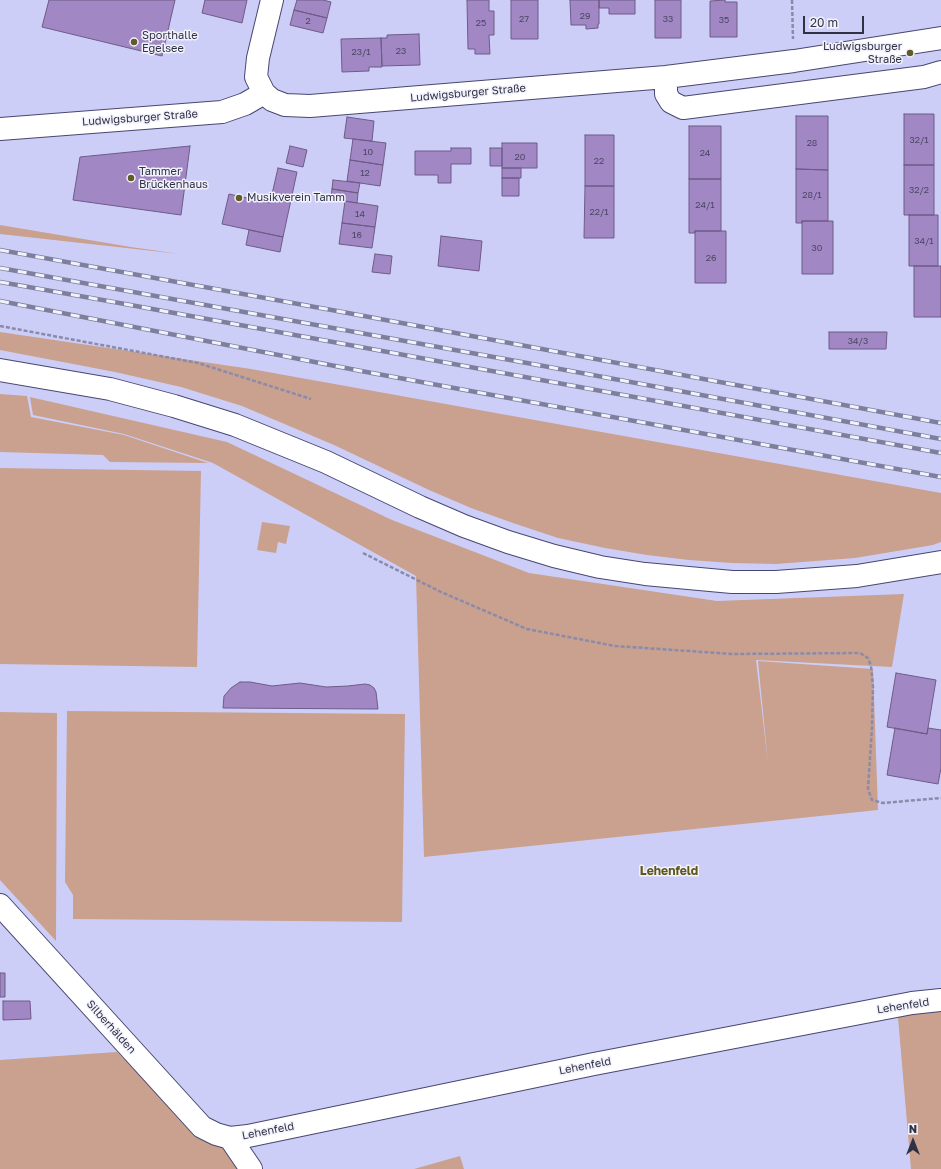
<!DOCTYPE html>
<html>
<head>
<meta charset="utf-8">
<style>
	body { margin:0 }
	#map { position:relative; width:941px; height:1169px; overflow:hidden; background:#cdcef7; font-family:"Golos Text",sans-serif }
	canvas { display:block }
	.north { position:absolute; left:893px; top:1121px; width:40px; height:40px; -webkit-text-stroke:3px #f2f2fd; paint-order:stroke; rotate:0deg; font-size:11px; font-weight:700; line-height:16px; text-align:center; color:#303144 }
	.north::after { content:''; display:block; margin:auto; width:14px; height:18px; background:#303144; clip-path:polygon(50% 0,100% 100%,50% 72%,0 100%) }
	.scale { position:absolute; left:803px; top:16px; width:61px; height:18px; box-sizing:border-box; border:2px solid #303144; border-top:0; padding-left:5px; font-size:12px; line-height:14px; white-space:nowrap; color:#303144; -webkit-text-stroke:3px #f2f2fd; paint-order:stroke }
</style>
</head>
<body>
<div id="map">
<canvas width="941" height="1169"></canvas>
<div class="north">N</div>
<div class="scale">20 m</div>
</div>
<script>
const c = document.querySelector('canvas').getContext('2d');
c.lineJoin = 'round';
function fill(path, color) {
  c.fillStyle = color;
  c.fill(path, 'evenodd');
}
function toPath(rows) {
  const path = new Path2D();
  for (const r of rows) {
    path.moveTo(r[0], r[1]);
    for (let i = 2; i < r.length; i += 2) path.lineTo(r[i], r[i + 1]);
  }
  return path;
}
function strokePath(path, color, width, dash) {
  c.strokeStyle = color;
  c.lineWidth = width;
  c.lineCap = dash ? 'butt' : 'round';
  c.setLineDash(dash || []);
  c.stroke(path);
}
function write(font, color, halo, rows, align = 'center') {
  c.font = font + ' "Golos Text",sans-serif';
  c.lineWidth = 3;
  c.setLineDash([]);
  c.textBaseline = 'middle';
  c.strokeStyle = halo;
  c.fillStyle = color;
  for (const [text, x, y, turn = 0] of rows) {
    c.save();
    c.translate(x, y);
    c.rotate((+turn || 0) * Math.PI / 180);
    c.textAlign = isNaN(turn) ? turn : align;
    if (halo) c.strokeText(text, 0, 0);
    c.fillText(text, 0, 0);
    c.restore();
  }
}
fill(toPath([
	[0,225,131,247,180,254,0,234],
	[0,332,251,369,941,493,941,542,933,545,855,558,776,564,732,563,689,560,647,555,605,548,558,538,513,523,471,508,429,490,334,445,242,406,181,387,115,372,0,350],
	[0,394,27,396,31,417,124,435,208,463,110,462,103,455,0,452],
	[30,397,227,442,392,520,529,573,717,601,904,594,892,667,756,660,768,763,758,661,873,669,878,810,424,857,416,576,213,463,124,434,33,415],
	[0,468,201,471,197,667,0,664],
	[262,522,290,526,286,544,278,542,276,553,257,550],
	[67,711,405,714,402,922,73,919,73,895,65,882],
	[0,712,57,713,56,941,0,880],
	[941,1000,941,1169,911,1169,897,1006],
	[117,1052,162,1098,251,1169,0,1169,0,1060],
	[460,1156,464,1169,414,1169]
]), '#caa08f');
const building = toPath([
	[49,0,175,0,162,56,42,27,49,0],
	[205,0,247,0,242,23,202,13,205,0],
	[297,0,323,0,331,2,327,18,294,10,297,0],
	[467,0,489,0,489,11,494,11,494,35,489,35,490,54,475,54,475,49,468,49,467,0],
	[511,0,538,0,538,39,511,39,511,0],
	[570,0,599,0,599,24,598,24,598,28,586,29,586,25,571,25,570,0],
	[599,0,635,0,635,14,609,14,609,8,599,8,599,0],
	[655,0,681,0,681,38,655,38,655,0],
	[725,0,725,2,737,2,737,37,710,37,710,1,725,0],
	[294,10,327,18,323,33,290,25,294,10],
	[419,34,420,65,382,66,381,38,387,38,387,35,419,34],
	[381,38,382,67,369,67,369,71,342,72,341,39,381,38],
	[904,114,934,114,934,165,904,165,904,114],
	[796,116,828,116,828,170,796,169,796,116],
	[347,117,374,121,372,141,344,138,347,117],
	[689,126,721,126,721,179,689,179,689,126],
	[585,135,614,135,614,186,585,186,585,135],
	[353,139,386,143,383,165,350,160,353,139],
	[502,143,537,143,537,168,502,168,502,143],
	[190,146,181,215,73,200,80,157,190,146],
	[290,146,307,150,303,167,286,163,290,146],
	[451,148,471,148,471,164,451,164,451,183,438,183,438,175,415,175,415,151,451,151,451,148],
	[490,148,502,148,502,166,490,166,490,148],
	[350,160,383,165,380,186,347,181,350,160],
	[904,165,934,165,934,215,904,215,904,165],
	[278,168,297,172,283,237,222,224,229,194,270,203,278,168],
	[502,168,521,168,521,178,502,178,502,168],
	[796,169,828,170,828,221,802,221,802,223,796,223,796,169],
	[502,178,519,178,519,196,502,196,502,178],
	[689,179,721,179,721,231,695,231,695,233,689,233,689,179],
	[333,180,360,183,358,193,332,189,333,180],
	[585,186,614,186,614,238,584,238,585,186],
	[332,189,358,193,357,203,331,199,332,189],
	[345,201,378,206,375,227,342,223,345,201],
	[909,215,938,215,938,266,909,266,909,215],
	[802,221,833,221,833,274,802,274,802,221],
	[342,223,375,227,372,248,339,244,342,223],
	[249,230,283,237,280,252,246,245,249,230],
	[695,231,726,231,726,283,695,283,695,231],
	[441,236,482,241,479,271,438,266,441,236],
	[375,254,392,256,390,274,372,272,375,254],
	[914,266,941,266,941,317,914,317,914,266],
	[829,332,887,332,886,349,829,349,829,332],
	[896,673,936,680,927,734,887,727,896,673],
	[240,682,250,682,272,686,300,683,326,687,348,686,365,684,370,685,374,688,376,692,378,709,223,708,224,696,231,688,240,682],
	[895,728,927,734,928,728,941,730,941,768,938,784,887,775,895,728],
	[0,973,5,973,5,997,0,997,0,973],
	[3,1001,30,1001,31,1019,3,1020,3,1001]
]);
fill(building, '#a188c5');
strokePath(building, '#6d5b86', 1);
const minor = toPath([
	[666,77,666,94,671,102,683,108,924,77,941,72],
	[264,93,256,77,258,58,272,0],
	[0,129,222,112,245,104,264,93,272,100,285,105,310,106,666,77,794,61,941,38],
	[0,905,202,1127,216,1134,230,1138,248,1136,594,1064,912,1003,941,1000],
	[230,1138,251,1169]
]);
const major = toPath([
	[0,370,110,389,174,406,235,425,326,462,420,507,464,526,508,542,554,556,600,567,645,574,732,582,776,582,857,576,941,562]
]);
strokePath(minor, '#474772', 24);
strokePath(major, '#474772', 24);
strokePath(toPath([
	[792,0,793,39],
	[0,326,198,363,311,399],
	[363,553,441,592,527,629,615,646,733,654,860,653,868,658,871,666,873,687,872,727,868,789,872,800,883,803,941,798]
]), '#8a8baa', 2.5, [4, 2]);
strokePath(minor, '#fff', 22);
strokePath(major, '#fff', 22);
const rail = toPath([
	[0,250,337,311,941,423],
	[0,268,538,365,941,439],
	[0,282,125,304,941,453],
	[0,301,361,371,941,477]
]);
strokePath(rail, '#7e7f9d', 4.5);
strokePath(rail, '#f2f2fd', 3, [9]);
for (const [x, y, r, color] of [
	[134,42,4,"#605b27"],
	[910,53,4,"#605b27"],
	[131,178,4,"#605b27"],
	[239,198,4,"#605b27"]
]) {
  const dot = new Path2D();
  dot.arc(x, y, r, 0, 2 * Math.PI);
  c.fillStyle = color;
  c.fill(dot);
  strokePath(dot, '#f2f2fd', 1.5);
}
write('9px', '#4c4764', null, [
	["29",585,16],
	["27",524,19],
	["33",668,19],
	["35",724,20],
	["2",308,21],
	["25",481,23],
	["23",401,51],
	["23/1",361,52],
	["32/1",919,140],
	["28",812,143],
	["10",368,152],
	["24",705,153],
	["20",520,157],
	["22",599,161],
	["12",365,173],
	["32/2",919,190],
	["28/1",812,195],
	["24/1",705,205],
	["22/1",599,212],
	["14",360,214],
	["16",357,235],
	["34/1",924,241],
	["30",817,248],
	["26",711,258],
	["34/3",858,341]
]);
write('11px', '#303144', '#f2f2fd', [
	["Sporthalle",142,36],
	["Egelsee",142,49],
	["Ludwigsburger",902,47,"right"],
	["Straße",902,60,"right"],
	["Tammer",139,172],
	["Brückenhaus",139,185],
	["Musikverein Tamm",247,198]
], 'left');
write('11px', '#303144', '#f2f2fd', [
	["Ludwigsburger Straße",468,93,-5],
	["Ludwigsburger Straße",140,118,-4],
	["Lehenfeld",903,1006,-9],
	["Silberhälden",111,1027,48],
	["Lehenfeld",585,1066,-11],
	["Lehenfeld",268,1131,-11]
]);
write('bold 12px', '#5e571b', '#f2f2fd', [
	["Lehenfeld",669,871]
]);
</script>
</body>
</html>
